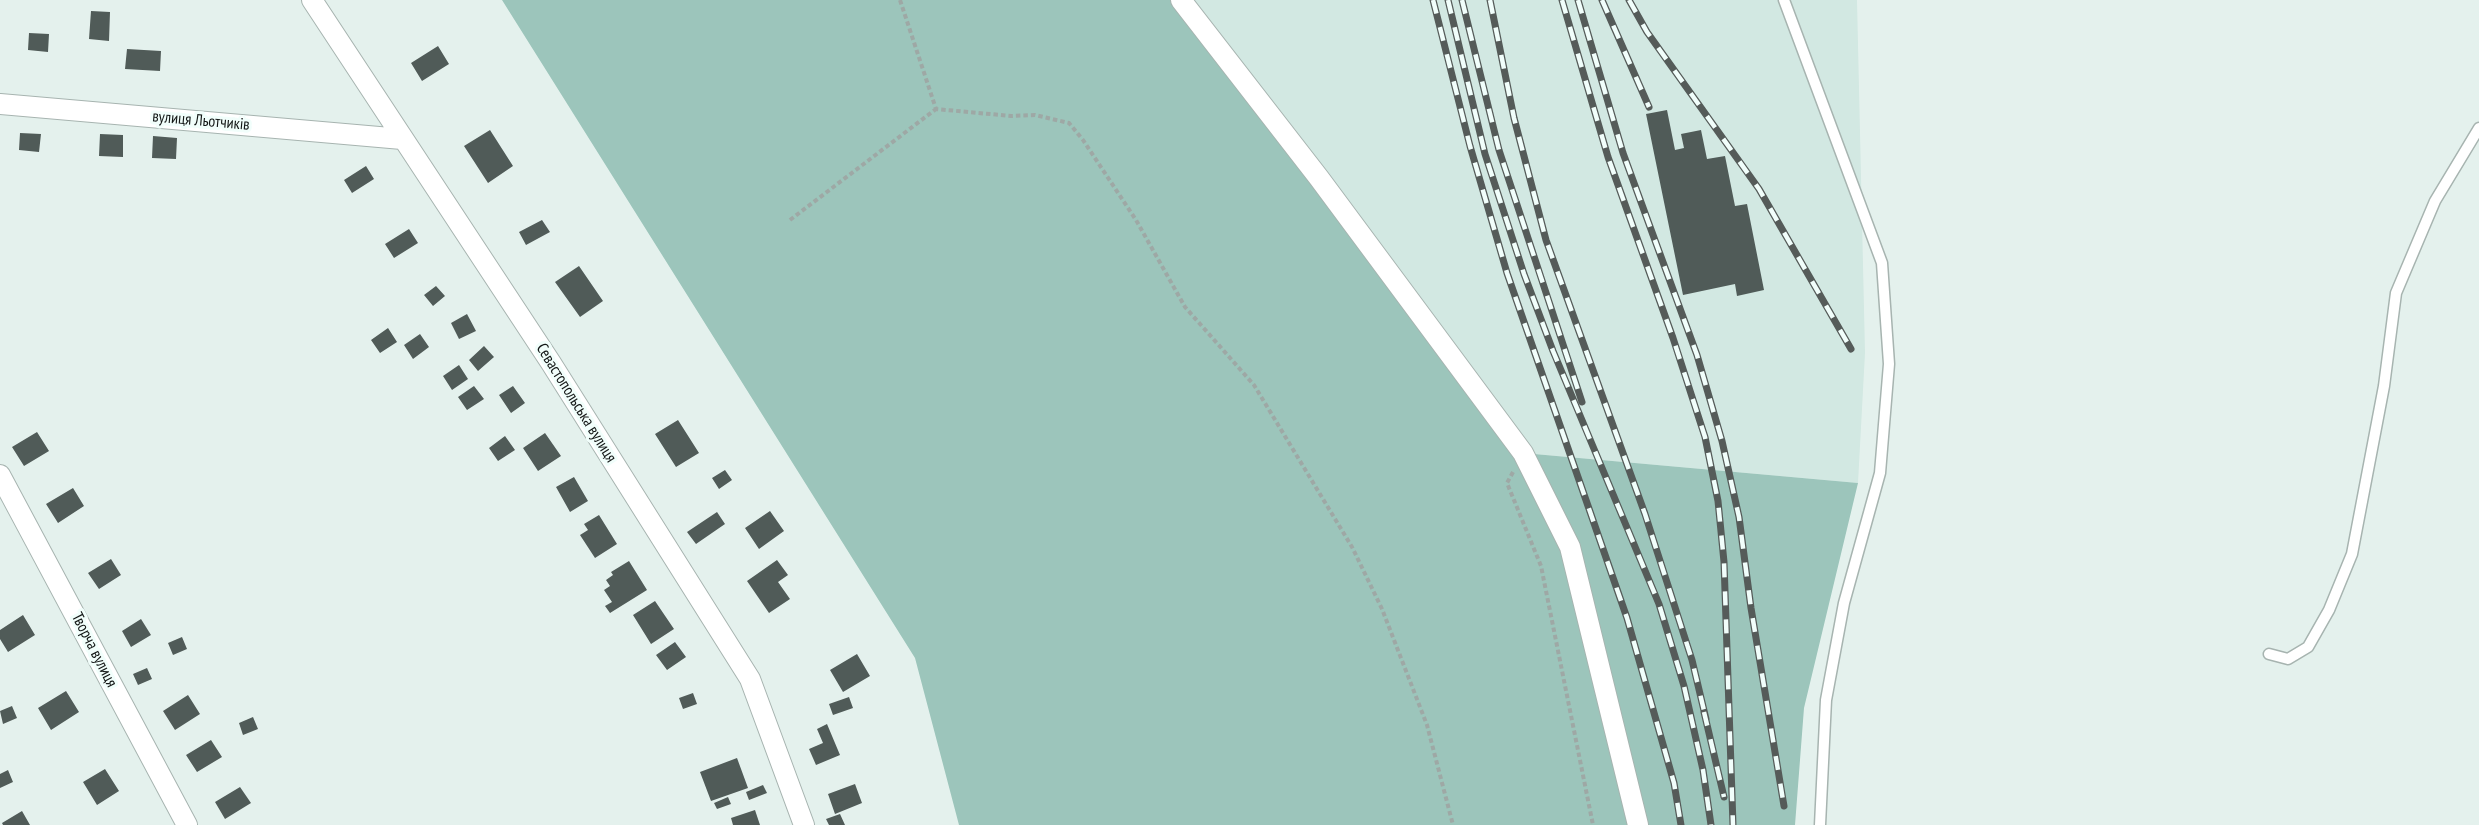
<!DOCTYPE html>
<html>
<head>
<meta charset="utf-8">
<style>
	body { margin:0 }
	canvas { display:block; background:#e4f1ed }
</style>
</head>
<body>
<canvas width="2479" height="825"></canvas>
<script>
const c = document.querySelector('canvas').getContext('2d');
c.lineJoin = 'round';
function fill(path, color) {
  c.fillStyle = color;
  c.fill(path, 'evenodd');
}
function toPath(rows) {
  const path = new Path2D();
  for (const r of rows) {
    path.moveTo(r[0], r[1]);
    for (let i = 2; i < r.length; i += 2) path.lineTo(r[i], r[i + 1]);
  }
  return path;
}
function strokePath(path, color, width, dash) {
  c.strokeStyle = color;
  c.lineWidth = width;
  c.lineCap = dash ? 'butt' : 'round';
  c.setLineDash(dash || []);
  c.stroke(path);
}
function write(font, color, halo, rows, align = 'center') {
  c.font = font + ' "PT Sans Narrow",sans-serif';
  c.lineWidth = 6;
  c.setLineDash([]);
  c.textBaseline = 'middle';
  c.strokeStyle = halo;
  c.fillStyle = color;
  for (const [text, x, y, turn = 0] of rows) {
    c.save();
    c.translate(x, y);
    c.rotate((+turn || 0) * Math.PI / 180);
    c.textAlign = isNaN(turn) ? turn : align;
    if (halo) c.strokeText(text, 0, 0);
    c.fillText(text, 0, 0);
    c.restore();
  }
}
fill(toPath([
	[1181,0,1857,0,1865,353,1858,483,1523,453]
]), '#d2e8e2');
fill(toPath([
	[502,0,1181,0,1523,453,1858,483,1804,708,1795,825,959,825,915,658]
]), '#9cc5bb');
fill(toPath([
	[91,11,110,12,109,41,89,39],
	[29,33,49,34,48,52,28,50],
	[438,46,449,64,422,81,411,63],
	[127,49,161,51,160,71,125,69],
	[1667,110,1675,150,1684,148,1681,134,1701,130,1707,159,1725,156,1735,206,1747,204,1764,290,1737,296,1735,284,1683,295,1646,114],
	[490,130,513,166,488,183,464,146],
	[20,133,41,134,39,152,19,150],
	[100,134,123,135,123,157,99,156],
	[153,136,177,138,176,159,152,158],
	[366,166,374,179,352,193,344,180],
	[542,220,550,232,526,245,519,232],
	[409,229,418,243,394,258,385,244],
	[579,266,603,301,580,317,555,282],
	[436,286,445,296,433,306,424,295],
	[467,314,476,331,459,339,451,323],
	[388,328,397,342,380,353,371,340],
	[420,334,429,347,413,359,404,345],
	[484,346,494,357,478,371,469,360],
	[459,365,468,379,452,390,443,376],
	[474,386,484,399,467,410,458,397],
	[513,386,525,403,511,413,499,395],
	[678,420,699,453,676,467,655,434],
	[37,432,49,451,24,466,12,447],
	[545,433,561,456,538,471,523,448],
	[505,436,515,450,498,461,489,448],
	[725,470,732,480,719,489,712,478],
	[574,477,588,501,570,512,556,487],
	[73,488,84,506,58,523,46,504],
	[770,511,784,531,759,549,745,528],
	[717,512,725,524,696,544,687,532],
	[599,515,617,544,595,558,580,535,588,530,584,524],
	[111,559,121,575,99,589,88,573],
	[777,560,788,575,778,582,790,599,769,613,747,581],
	[629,561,647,590,610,613,605,606,612,602,604,590,610,586,606,580,613,575,611,572],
	[655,601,674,629,651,644,633,615],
	[23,615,35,635,8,652,0,639,0,630],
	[141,619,151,635,131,647,122,631],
	[182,637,187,649,173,655,168,643],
	[675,642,686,657,667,670,656,655],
	[857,654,870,676,843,692,830,670],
	[147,668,152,679,138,685,133,674],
	[66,691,79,712,51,730,38,708],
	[693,693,697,704,683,709,679,698],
	[188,695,200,714,175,730,163,711],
	[849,697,853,708,833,715,829,704],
	[12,706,17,718,3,724,0,711],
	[253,717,258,729,243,735,239,723],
	[827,724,840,755,816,765,809,749,823,743,817,729],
	[211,740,222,757,197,772,186,755],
	[737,758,748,788,711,801,700,772],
	[105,769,119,791,97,805,83,782],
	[8,770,13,782,0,788,0,774],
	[855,784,862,803,835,814,828,794],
	[763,785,767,793,749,800,746,792],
	[240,787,251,803,225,819,215,802],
	[728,797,731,804,717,809,714,803],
	[755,810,760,825,733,825,731,818],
	[22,811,30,825,3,825,2,823],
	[840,814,845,825,829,825,826,819]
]), '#505b58');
const lane = toPath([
	[1784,0,1882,263,1889,364,1880,473,1844,603,1826,700,1820,825],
	[2269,654,2288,659,2308,647,2329,610,2352,554,2384,386,2396,293,2435,201,2479,128]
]);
const street = toPath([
	[312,0,551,363,750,679,804,825],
	[1181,0,1319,178,1523,453,1570,547,1638,825],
	[0,104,402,139],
	[0,475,187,825]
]);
strokePath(lane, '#a7b4b0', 13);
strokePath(street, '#a7b4b0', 22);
strokePath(toPath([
	[900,0,936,109,1011,116,1035,115,1069,123,1083,140,1136,220,1185,307,1254,385,1352,547,1382,609,1427,725,1453,825],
	[790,220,936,109],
	[1513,472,1507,483,1541,566,1593,825]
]), '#9ea8a5', 4, [4.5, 3]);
strokePath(lane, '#fff', 10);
strokePath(street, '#fff', 20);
const rail = toPath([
	[1433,0,1470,146,1507,273,1627,618,1674,783,1681,825],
	[1448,0,1485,154,1524,274,1553,351,1659,604,1684,686,1703,770,1711,825],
	[1462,0,1499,150,1582,402],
	[1490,0,1514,118,1546,240,1645,514,1692,660,1706,719],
	[1562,0,1608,157,1673,338,1705,437,1718,501,1724,562,1733,825],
	[1578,0,1623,153,1697,355,1722,441,1739,517,1751,608,1784,806],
	[1602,0,1649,107],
	[1629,0,1647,32,1759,189,1851,349],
	[1704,712,1724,797]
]);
strokePath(rail, '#555b59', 7);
strokePath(rail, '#f1fefb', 4.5, [14]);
write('16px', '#121615', '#f1fefb', [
	["вулиця Льотчиків",201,121,5],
	["Севастопольська вулиця",576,403,58],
	["Творча вулиця",94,650,63]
]);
</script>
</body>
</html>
